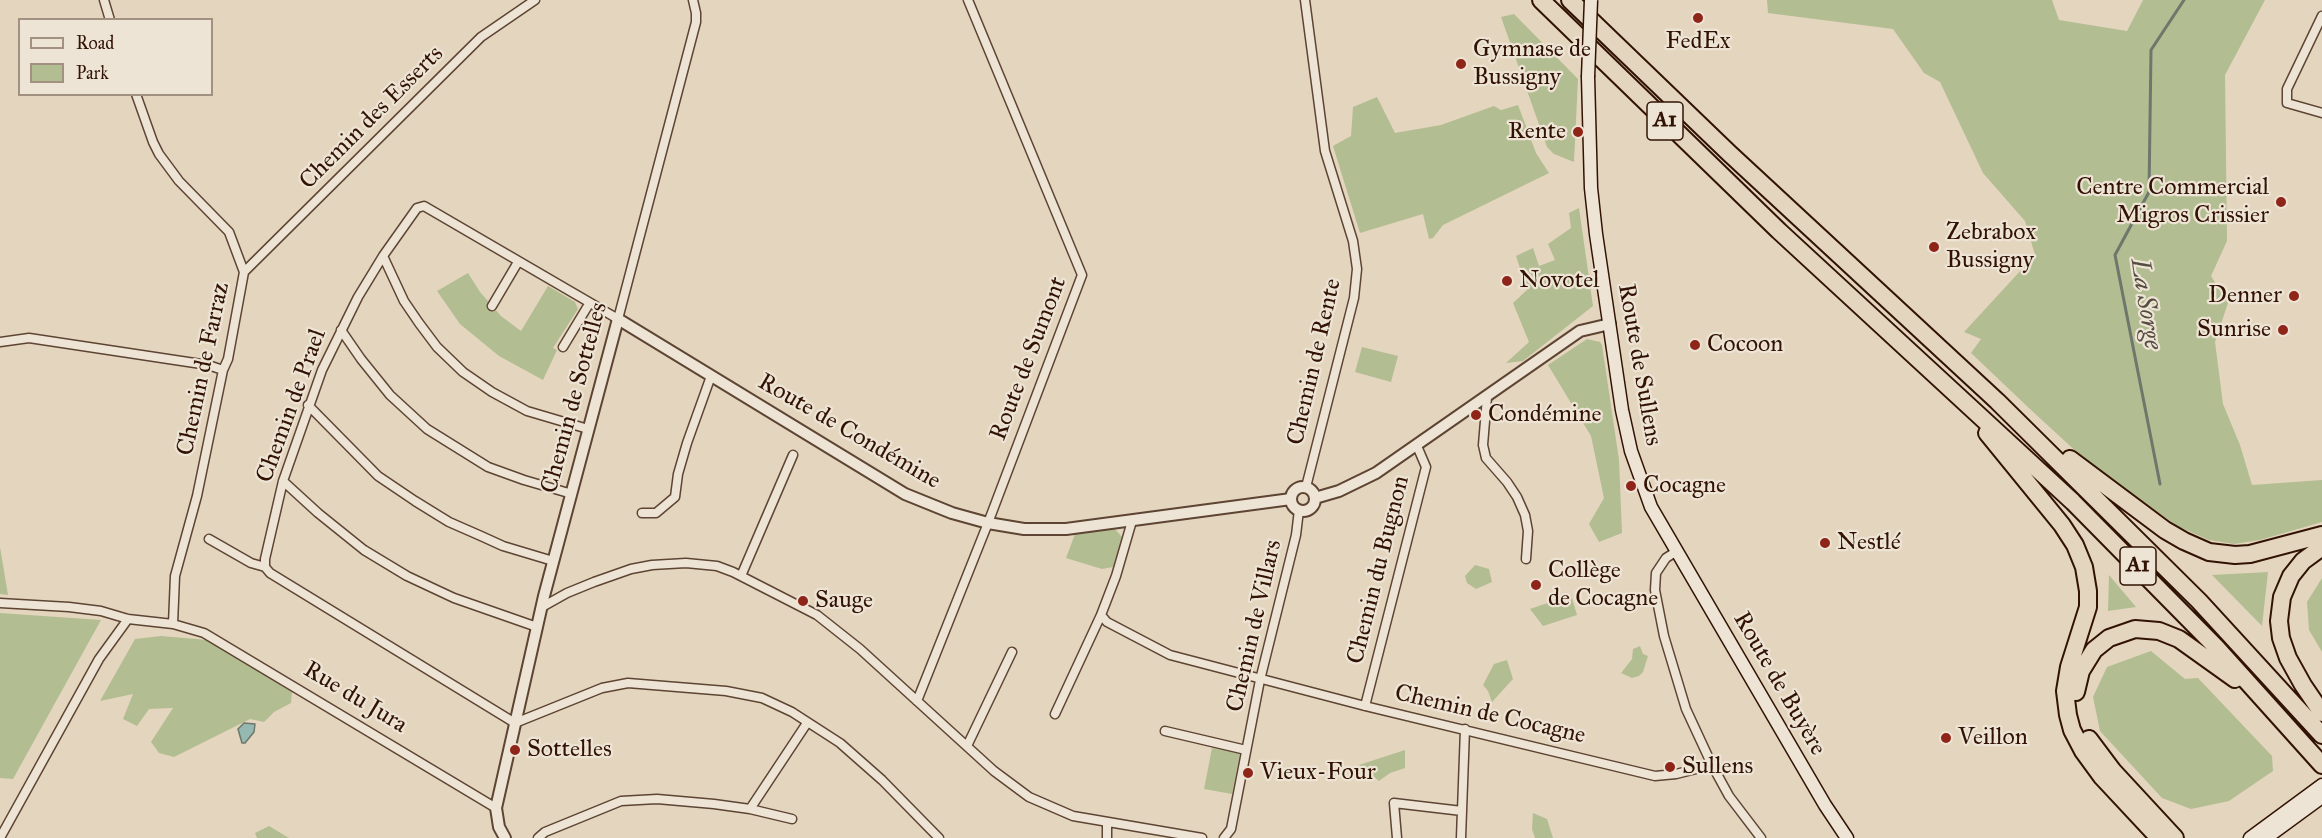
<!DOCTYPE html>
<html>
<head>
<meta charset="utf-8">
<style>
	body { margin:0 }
	#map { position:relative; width:2322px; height:838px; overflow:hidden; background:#e4d5be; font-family:"IM FELL Great Primer",serif }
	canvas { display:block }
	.legend { position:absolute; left:18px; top:18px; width:195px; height:78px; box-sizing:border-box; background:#ede4d5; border:2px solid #a29081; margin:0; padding:8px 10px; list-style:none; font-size:18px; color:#321303 }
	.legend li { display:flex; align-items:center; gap:12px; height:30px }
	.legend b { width:30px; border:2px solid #a29081 }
</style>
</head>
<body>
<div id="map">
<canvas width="2322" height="838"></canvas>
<ul class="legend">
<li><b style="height:8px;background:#ede4d5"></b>Road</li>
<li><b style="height:16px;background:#b3bd92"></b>Park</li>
</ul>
</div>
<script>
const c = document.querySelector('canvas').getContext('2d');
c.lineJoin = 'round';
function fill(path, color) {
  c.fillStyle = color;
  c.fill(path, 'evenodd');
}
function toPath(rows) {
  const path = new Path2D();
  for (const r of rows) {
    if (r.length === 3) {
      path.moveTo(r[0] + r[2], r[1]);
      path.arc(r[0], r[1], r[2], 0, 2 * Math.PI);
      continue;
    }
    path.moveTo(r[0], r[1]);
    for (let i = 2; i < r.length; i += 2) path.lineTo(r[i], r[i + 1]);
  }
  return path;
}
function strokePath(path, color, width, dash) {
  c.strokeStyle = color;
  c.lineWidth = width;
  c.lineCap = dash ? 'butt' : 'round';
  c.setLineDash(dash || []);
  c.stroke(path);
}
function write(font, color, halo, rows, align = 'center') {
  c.font = font + ' "IM FELL Great Primer",serif';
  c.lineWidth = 4.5;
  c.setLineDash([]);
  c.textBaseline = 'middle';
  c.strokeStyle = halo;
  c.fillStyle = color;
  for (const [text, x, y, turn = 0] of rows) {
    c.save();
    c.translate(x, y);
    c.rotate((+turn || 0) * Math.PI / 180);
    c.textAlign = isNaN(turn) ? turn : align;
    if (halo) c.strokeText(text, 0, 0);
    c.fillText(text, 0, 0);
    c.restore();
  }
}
fill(toPath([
	[1767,0,2052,0,2059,20,2127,31,2143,0,2265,0,2225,75,2227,241,2211,276,2228,303,2215,342,2223,404,2240,445,2252,485,2322,480,2322,522,2260,540,2234,544,2209,540,2179,527,2093,467,2031,410,1971,353,1981,339,1964,332,2035,255,2025,221,1983,173,1940,82,1924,73,1893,29,1768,13],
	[1514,14,1578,79,1574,162,1554,154,1547,147,1501,17],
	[1377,97,1395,133,1441,125,1494,106,1501,110,1518,105,1536,153,1549,173,1443,225,1433,238,1429,239,1423,214,1360,233,1333,146,1351,136,1353,107],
	[1579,208,1593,306,1523,361,1506,363,1529,342,1513,303,1527,290,1516,256,1533,248,1539,266,1555,260,1548,244,1571,228,1569,213],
	[468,273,480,292,501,316,521,331,548,286,575,302,578,309,553,348,557,350,543,380,499,356,460,324,437,291],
	[1587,339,1600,342,1602,345,1619,460,1622,533,1599,542,1589,524,1604,498,1591,436,1548,365],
	[1362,347,1398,356,1391,382,1355,372],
	[1115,529,1122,537,1113,567,1102,569,1066,558,1075,534],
	[0,547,8,595,0,594],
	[1475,565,1489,569,1492,582,1476,589,1467,583,1465,576],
	[2268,572,2262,626,2212,575],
	[2109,575,2136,607,2108,611],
	[2322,578,2322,652,2309,630,2307,602],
	[1571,595,1577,615,1543,626,1530,609],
	[0,613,101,620,13,779,0,778],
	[161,636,208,640,292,692,291,703,274,712,264,722,250,719,174,757,159,753,151,742,173,708,149,709,137,726,123,719,133,694,100,701,135,639],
	[1640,646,1643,654,1648,656,1643,672,1639,676,1632,678,1621,673,1632,659,1633,649],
	[2151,651,2185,679,2198,678,2272,756,2273,771,2229,801,2191,809,2162,798,2100,731,2093,697,2107,667],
	[1507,660,1513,679,1492,702,1488,691,1483,685,1494,664],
	[1212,748,1240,753,1232,794,1204,789],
	[1405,750,1405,768,1390,773,1379,781,1359,765],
	[1533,813,1547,819,1553,838,1535,838,1532,829],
	[269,826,289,838,257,838,255,833]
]), '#b3bd92');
const water = toPath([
	[244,723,255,724,254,732,245,743,242,743,238,729,244,723]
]);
fill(water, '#95b9b0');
strokePath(water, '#6d776b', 1.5);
strokePath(toPath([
	[2160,484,2115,255,2149,192,2151,50,2184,0]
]), '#6d776b', 3);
const minor = toPath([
	[104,0,110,20],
	[693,0,696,13,696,22,618,319,424,206,417,208,383,256,358,297,322,370,283,481,265,559,265,567,270,573,515,723,602,688,628,683,726,691,762,698,792,712,840,743,882,780,939,838],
	[1305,0,1325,151,1353,241,1357,269,1354,298,1306,487],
	[2322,16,2287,89,2287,103,2322,113],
	[136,94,153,142,159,154,179,181,229,232,244,272,228,359,223,370,197,496,175,576,173,624,204,633,496,808],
	[383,256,404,301,419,323,437,347,463,372,492,392,527,411,588,429],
	[244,272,481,37,535,0],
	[492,306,518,262],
	[341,330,361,359,390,395,427,429,488,467,524,480,572,494],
	[0,342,29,338,208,365,223,370],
	[563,347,589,304],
	[1487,397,1483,445,1486,458,1507,482,1517,497,1525,515,1528,531,1526,559],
	[308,405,378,476,415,501,449,522,481,536,503,546,553,561],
	[283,481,318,513,364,550,407,576,454,598,537,627],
	[642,513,656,513,675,497,678,474,687,443,711,376],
	[1132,521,1116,576,1101,615,1107,622,1170,655,1365,706,1655,776,1676,774,1712,765],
	[209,539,251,563,265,567],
	[1677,551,1666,558,1656,573,1655,590,1664,636,1686,709,1712,765,1729,796,1761,838],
	[741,576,793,455],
	[0,603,69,607,101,611,128,619,173,624],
	[542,607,567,593,594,582,631,569,652,565,686,563,717,566,733,572,817,615,860,649,994,771,1029,797,1073,816,1202,838],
	[917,701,988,523,1082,275,968,0],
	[1365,706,1426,467,1417,446],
	[1055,714,1101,615],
	[1165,731,1246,750],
	[967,746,1012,652],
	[750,809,807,723],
	[0,838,99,659,128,619],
	[538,838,545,832,621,801,657,799,714,804,750,809,792,819],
	[1107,838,1107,823],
	[1224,838,1231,829,1260,680,1296,535,1299,510],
	[1397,838,1394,803,1462,811],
	[1461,838,1465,729]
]);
const tertiary = toPath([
	[1303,499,12],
	[1315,498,1339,491,1376,473,1580,331,1610,324],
	[505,838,499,827,496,808,544,596,618,319,905,494,952,513,988,523,1024,529,1066,529,1291,499]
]);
const secondary = toPath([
	[1588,77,1591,188,1596,234,1622,410,1631,451,1651,507,1825,805,1847,838],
	[2250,838,2322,785],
	[2266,838,2322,797]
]);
const motorway = toPath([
	[1541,0,1779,231,2073,502,2216,647,2322,765],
	[1570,0,1729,153,1997,401,2199,601,2322,735],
	[1987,433,2062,525,2075,545,2084,567,2088,591,2088,607,2069,667,2065,691,2068,715,2072,730,2083,751,2102,777,2159,838],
	[2070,459,2165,530,2184,541,2209,552,2235,555,2250,554,2322,535],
	[2322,547,2303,561,2291,576,2282,597,2279,621,2281,638,2288,658,2303,685,2322,713],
	[2076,692,2081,671,2094,650,2109,638,2135,629,2159,631,2179,639,2235,679],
	[2089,739,2113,771,2175,838]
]);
strokePath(minor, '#5e4432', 11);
strokePath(tertiary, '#5e4432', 14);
strokePath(secondary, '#321303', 15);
strokePath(motorway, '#321303', 20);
strokePath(minor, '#ede4d5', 8);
strokePath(tertiary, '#ede4d5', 10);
strokePath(secondary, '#ede4d5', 12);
strokePath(motorway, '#e4d5be', 16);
const secondaryBridge = toPath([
	[1588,77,1591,0]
]);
strokePath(secondaryBridge, '#321303', 15, []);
strokePath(secondaryBridge, '#ede4d5', 12);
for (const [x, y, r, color] of [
	[1698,18,6,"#8f2418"],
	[1461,64,6,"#8f2418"],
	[1578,132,6,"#8f2418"],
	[2281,202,6,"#8f2418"],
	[1934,247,6,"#8f2418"],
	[1507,281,6,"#8f2418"],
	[2294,296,6,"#8f2418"],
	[2283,330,6,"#8f2418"],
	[1695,345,6,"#8f2418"],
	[1476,415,6,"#8f2418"],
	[1631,486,6,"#8f2418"],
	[1825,543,6,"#8f2418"],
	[1536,585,6,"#8f2418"],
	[803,601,6,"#8f2418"],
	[1946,738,6,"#8f2418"],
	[515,750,6,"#8f2418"],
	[1670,767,6,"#8f2418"],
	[1248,773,6,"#8f2418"]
]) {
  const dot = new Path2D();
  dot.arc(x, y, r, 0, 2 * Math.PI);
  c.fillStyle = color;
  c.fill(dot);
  strokePath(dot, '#ede4d5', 2);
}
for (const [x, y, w] of [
	[1665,121,36],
	[2138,566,36]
]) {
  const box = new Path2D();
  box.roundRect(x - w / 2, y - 19, w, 38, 4.5);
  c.fillStyle = '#ede4d5';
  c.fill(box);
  strokePath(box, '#321303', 1.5);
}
write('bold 22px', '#321303', null, [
	["A1",1665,121],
	["A1",2138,566]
]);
write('24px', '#321303', '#ede4d5', [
	["FedEx",1698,42,"center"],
	["Gymnase de",1473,50],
	["Bussigny",1473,78],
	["Rente",1566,132,"right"],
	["Centre Commercial",2269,188,"right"],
	["Migros Crissier",2269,216,"right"],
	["Zebrabox",1946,233],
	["Bussigny",1946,261],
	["Novotel",1519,281],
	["Denner",2282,296,"right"],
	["Sunrise",2271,330,"right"],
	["Cocoon",1707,345],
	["Condémine",1488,415],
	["Cocagne",1643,486],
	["Nestlé",1837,543],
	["Collège",1548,571],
	["de Cocagne",1548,599],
	["Sauge",815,601],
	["Veillon",1958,738],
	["Sottelles",527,750],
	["Sullens",1682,767],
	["Vieux-Four",1260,773]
], 'left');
write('24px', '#321303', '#ede4d5', [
	["Chemin des Esserts",372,118,-45],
	["Route de Sumont",1029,359,-69],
	["Chemin de Rente",1315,362,-77],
	["Route de Sullens",1639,365,80],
	["Chemin de Farraz",204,369,-78],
	["Chemin de Sottelles",575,398,-75],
	["Chemin de Prael",292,406,-70],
	["Route de Condémine",849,432,30],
	["Chemin du Bugnon",1379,570,-76],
	["Chemin de Villars",1255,626,-77],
	["Route de Buyère",1779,684,60],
	["Rue du Jura",355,698,31],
	["Chemin de Cocagne",1490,715,13]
]);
write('italic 26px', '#554d40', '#ede4d5', [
	["La Sorge",2145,304,81]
]);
</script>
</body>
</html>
